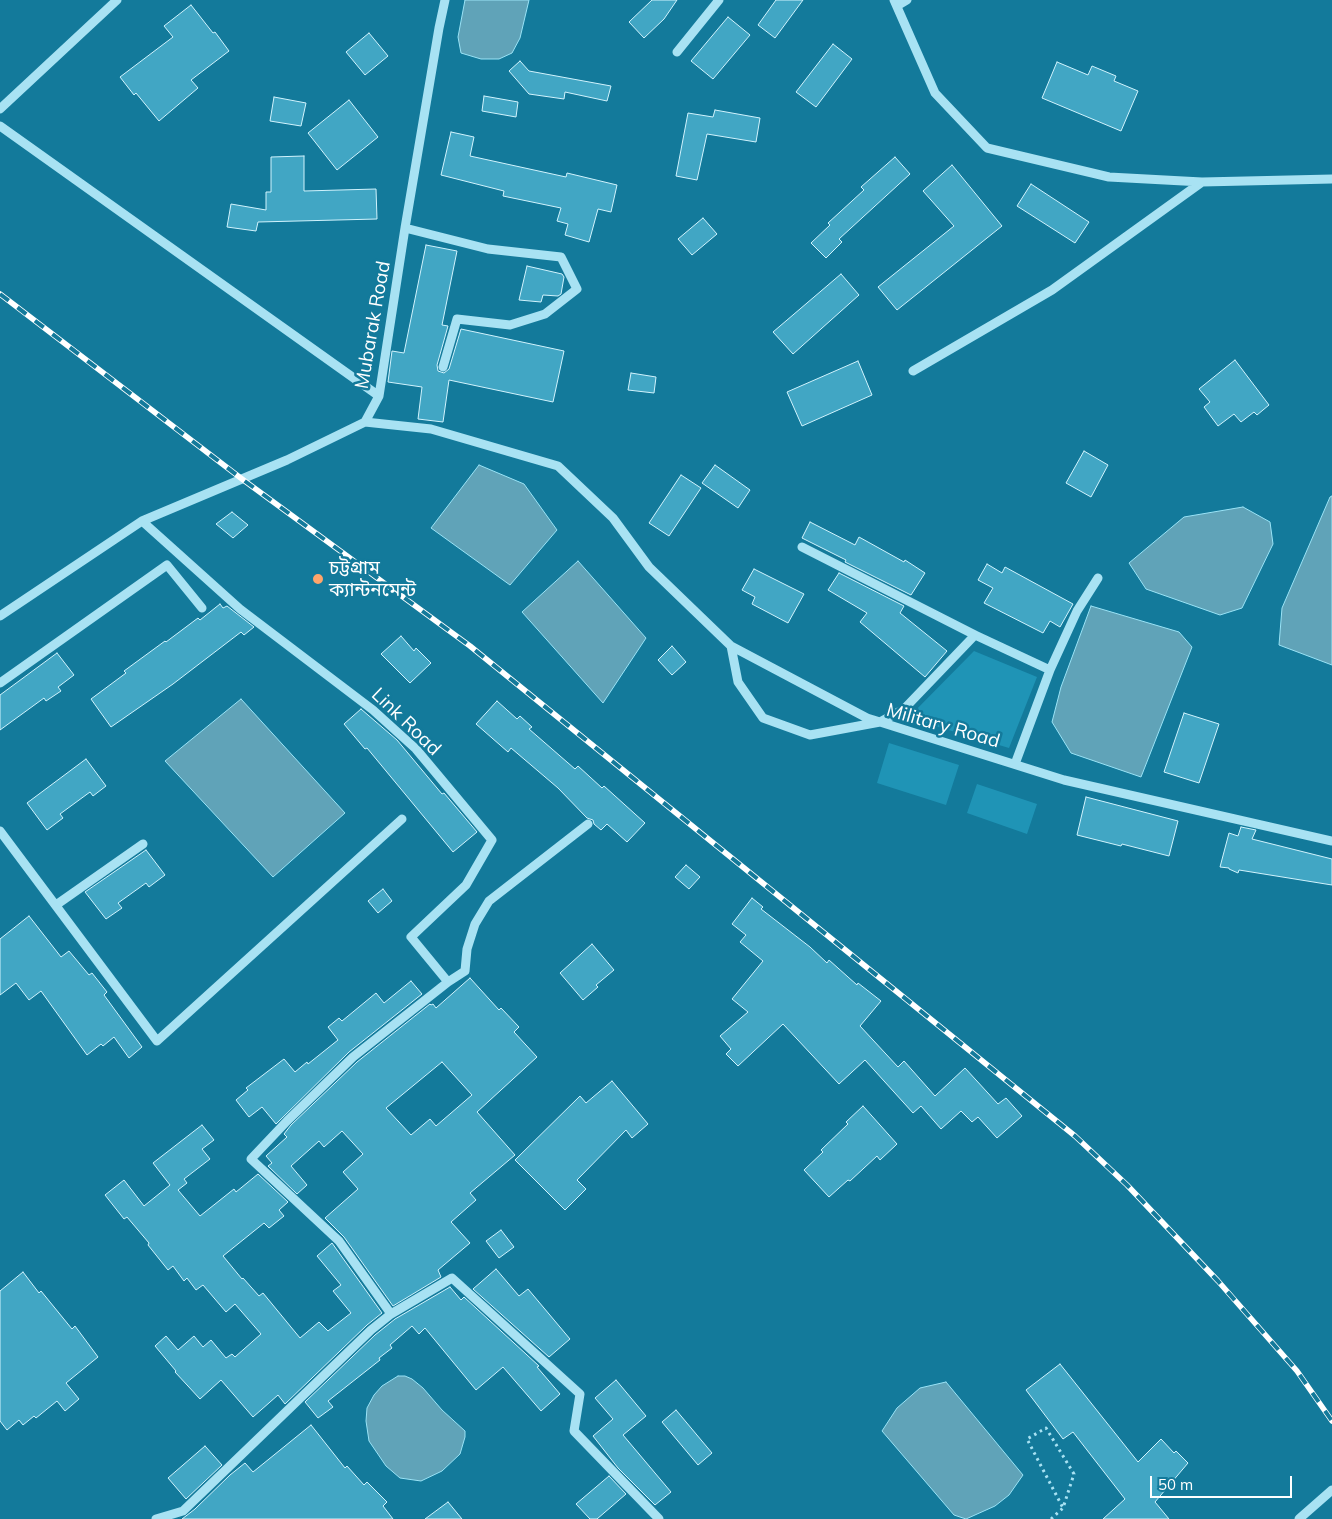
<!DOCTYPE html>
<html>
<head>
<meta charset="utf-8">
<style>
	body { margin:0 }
	#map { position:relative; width:1332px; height:1519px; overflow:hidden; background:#137a9b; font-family:Mulish,sans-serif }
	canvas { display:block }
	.scale { position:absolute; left:1150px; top:1476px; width:142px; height:22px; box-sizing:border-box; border:2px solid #fff; border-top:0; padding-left:6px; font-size:15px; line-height:18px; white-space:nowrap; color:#fff; -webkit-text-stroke:4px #137a9b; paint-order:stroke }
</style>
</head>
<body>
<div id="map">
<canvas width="1332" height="1519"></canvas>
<div class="scale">50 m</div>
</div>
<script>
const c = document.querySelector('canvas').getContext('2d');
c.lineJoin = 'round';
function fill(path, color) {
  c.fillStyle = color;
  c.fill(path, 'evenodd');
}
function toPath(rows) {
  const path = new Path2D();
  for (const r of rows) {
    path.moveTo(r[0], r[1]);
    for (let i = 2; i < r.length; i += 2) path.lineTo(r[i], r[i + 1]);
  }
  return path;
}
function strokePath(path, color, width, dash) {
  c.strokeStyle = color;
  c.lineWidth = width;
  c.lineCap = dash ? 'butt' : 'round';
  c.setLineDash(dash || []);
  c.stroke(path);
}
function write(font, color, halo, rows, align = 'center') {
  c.font = font + ' Mulish,"Noto Sans Bengali",sans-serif';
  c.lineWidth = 5;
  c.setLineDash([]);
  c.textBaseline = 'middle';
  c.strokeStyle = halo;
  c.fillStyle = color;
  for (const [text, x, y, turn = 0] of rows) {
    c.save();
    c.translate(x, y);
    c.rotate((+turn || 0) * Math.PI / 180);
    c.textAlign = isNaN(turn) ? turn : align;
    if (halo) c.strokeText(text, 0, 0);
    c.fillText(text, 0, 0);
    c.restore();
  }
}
fill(toPath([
	[974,651,1037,677,1009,748,908,718],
	[889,743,959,765,946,805,877,783],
	[977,784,1037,804,1027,834,967,813]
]), '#1f94b6');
const water = toPath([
	[465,0,529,0,520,38,512,53,499,59,481,59,461,53,458,37,465,0],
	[479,465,524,484,557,530,510,585,431,528,479,465],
	[1332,496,1332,665,1279,645,1282,608,1330,497,1332,496],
	[1243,507,1270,522,1273,544,1242,608,1220,615,1146,589,1129,563,1184,517,1243,507],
	[578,561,646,638,603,703,522,612,578,561],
	[1091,606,1179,632,1192,647,1141,777,1071,753,1052,722,1061,687,1091,606],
	[241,699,345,813,273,877,165,761,241,699],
	[398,1376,405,1376,412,1379,423,1388,442,1410,465,1431,465,1437,460,1454,442,1471,421,1481,400,1478,386,1466,369,1441,366,1421,367,1408,374,1395,382,1386,398,1376],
	[946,1382,1023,1475,1009,1495,995,1506,966,1519,954,1515,882,1431,897,1408,920,1388,946,1382]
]);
fill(water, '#60a3b8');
strokePath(water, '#9ae3f6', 1);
const building = toPath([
	[652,0,677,0,664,19,644,38,629,22,652,0],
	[776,0,803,0,775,38,758,25,776,0],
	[191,5,213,33,215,32,229,51,191,80,198,88,159,121,136,93,134,95,120,77,173,37,164,26,191,5],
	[728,17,750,35,713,79,691,61,728,17],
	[369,33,388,56,365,75,346,52,369,33],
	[833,44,852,59,816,107,796,92,833,44],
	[520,61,529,71,611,86,607,101,565,92,564,99,529,94,509,71,520,61],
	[1057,62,1088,75,1092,66,1116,76,1114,81,1138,91,1121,131,1042,98,1057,62],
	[484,96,518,102,516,117,482,111,484,96],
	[274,97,306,103,301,126,270,121,274,97],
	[349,100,378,137,337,170,308,133,349,100],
	[715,110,760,118,756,142,707,134,697,180,676,176,688,113,713,117,715,110],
	[451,132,474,137,470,156,566,177,567,173,617,185,611,212,598,209,589,242,565,235,568,224,557,221,561,208,503,196,504,191,441,175,451,132],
	[304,156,304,191,376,189,377,219,258,222,256,231,227,227,231,204,266,210,266,192,271,192,271,157,304,156],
	[895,157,910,174,839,239,842,242,826,258,811,243,830,225,828,223,864,190,861,187,895,157],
	[952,165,1002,226,897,310,878,287,954,226,923,191,952,165],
	[1031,184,1089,222,1075,243,1017,206,1031,184],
	[703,218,717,234,692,255,678,239,703,218],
	[426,245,457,251,442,325,448,326,437,365,438,371,444,373,449,369,461,329,564,351,553,402,449,380,443,422,418,419,422,387,388,382,392,351,404,353,426,245],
	[527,266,562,274,564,277,561,294,558,296,543,295,541,302,519,300,527,266],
	[841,274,859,295,793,354,773,332,841,274],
	[1235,360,1269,405,1257,415,1254,412,1241,422,1234,414,1218,426,1204,407,1210,402,1199,389,1235,360],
	[858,361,872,395,802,426,787,392,858,361],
	[631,373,656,377,654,393,628,390,631,373],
	[1084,451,1108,465,1091,497,1066,483,1084,451],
	[715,465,750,490,738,508,702,483,715,465],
	[681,475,701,488,669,536,649,523,681,475],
	[232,512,248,525,233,538,216,524,232,512],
	[810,522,855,545,859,537,904,562,905,560,925,573,911,595,845,562,846,560,802,538,810,522],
	[987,564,1002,573,1005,567,1073,604,1060,627,1050,621,1043,633,984,603,993,588,978,580,987,564],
	[754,569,804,594,788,623,752,604,755,597,742,590,754,569],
	[839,573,904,606,900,613,947,651,925,677,860,622,867,613,828,590,839,573],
	[220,604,223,608,227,606,254,627,244,635,241,632,173,684,111,727,91,699,126,673,124,671,165,641,166,642,198,618,200,620,220,604],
	[401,636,414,651,416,648,431,663,410,683,381,654,401,636],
	[672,646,686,662,672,675,658,660,672,646],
	[57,653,74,675,58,687,61,691,46,701,44,698,0,730,0,695,57,653],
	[497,701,517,719,520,716,532,727,529,729,575,769,578,766,602,788,604,786,645,823,627,842,607,824,601,830,594,824,593,820,587,818,558,788,511,748,508,752,476,724,497,701],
	[361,709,397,740,442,794,444,793,477,832,453,852,367,748,365,749,344,724,361,709],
	[1184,713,1219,724,1199,783,1164,772,1184,713],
	[86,759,106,786,93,796,90,792,60,814,63,818,47,830,27,803,86,759],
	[1086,797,1178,821,1169,856,1122,844,1121,846,1077,835,1086,797],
	[1241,827,1256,830,1252,839,1332,859,1332,885,1239,870,1238,873,1229,869,1229,868,1220,867,1229,833,1238,836,1241,827],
	[146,850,165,875,149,887,146,883,118,903,122,908,106,919,85,892,146,850],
	[686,865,700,877,689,889,675,877,686,865],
	[383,889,392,901,378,913,368,901,383,889],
	[752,898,763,907,761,909,810,947,827,963,829,960,857,985,858,983,881,1001,860,1026,898,1067,904,1061,935,1096,965,1068,998,1104,1006,1098,1022,1116,997,1138,978,1117,972,1122,961,1111,941,1129,921,1106,913,1113,865,1060,839,1084,783,1024,738,1066,726,1054,731,1049,720,1036,748,1012,732,999,763,961,740,942,746,935,732,924,752,898],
	[29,916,61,957,69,951,89,975,92,973,107,992,104,995,142,1047,129,1058,114,1037,103,1046,101,1044,87,1055,41,991,29,1000,16,983,0,995,0,939,29,916],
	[592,944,614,970,596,985,598,987,583,1000,560,973,592,944],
	[470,978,499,1010,501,1008,519,1027,514,1032,537,1057,477,1112,515,1155,470,1193,476,1200,451,1222,470,1243,438,1270,441,1277,393,1306,344,1237,325,1218,358,1189,343,1172,363,1154,342,1131,324,1147,319,1141,291,1166,307,1185,297,1194,268,1166,272,1163,266,1156,287,1137,284,1134,291,1125,357,1062,430,1004,431,1005,433,1004,436,1008,470,978],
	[442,1062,472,1095,436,1126,430,1119,411,1135,386,1108,442,1062],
	[411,981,422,994,349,1052,276,1124,262,1107,249,1117,236,1100,248,1090,246,1088,284,1059,295,1072,307,1062,308,1064,338,1040,328,1027,339,1018,342,1021,376,993,384,1003,411,981],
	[612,1081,648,1124,632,1138,626,1130,577,1180,586,1189,565,1210,515,1160,580,1096,586,1103,612,1081],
	[863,1106,897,1144,880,1160,877,1156,850,1181,848,1180,829,1197,804,1170,823,1152,821,1150,848,1124,846,1122,863,1106],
	[202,1125,214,1140,202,1149,210,1159,184,1179,187,1183,178,1190,200,1216,234,1189,236,1192,258,1174,288,1202,279,1210,284,1216,269,1228,264,1223,223,1256,242,1279,243,1278,259,1296,263,1293,300,1338,319,1322,328,1331,351,1313,333,1291,341,1285,317,1256,332,1243,382,1313,367,1325,285,1404,278,1395,253,1417,221,1380,200,1399,175,1372,176,1371,155,1346,166,1336,178,1350,194,1336,203,1347,211,1340,226,1358,232,1354,235,1357,261,1334,235,1304,226,1312,203,1285,196,1290,187,1278,184,1281,173,1266,168,1270,148,1245,149,1243,127,1217,124,1219,105,1195,124,1180,144,1206,170,1185,153,1163,202,1125],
	[501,1230,514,1247,499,1258,486,1241,501,1230],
	[496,1269,519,1296,528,1289,570,1339,549,1357,473,1289,496,1269],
	[23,1272,39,1293,41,1291,72,1329,75,1326,98,1357,66,1383,79,1399,65,1411,57,1401,36,1418,34,1416,23,1425,19,1420,7,1430,0,1421,0,1291,23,1272],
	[450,1287,461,1300,464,1297,539,1366,537,1367,560,1394,541,1411,503,1367,476,1390,425,1328,419,1334,412,1326,390,1345,392,1348,379,1358,380,1360,328,1401,333,1407,318,1418,305,1402,375,1335,395,1319,450,1287],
	[1060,1364,1138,1462,1161,1439,1174,1453,1176,1451,1188,1463,1155,1502,1169,1519,1103,1519,1125,1499,1073,1432,1063,1439,1026,1390,1060,1364],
	[616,1380,646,1416,623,1435,671,1492,655,1505,618,1468,593,1436,613,1419,595,1398,616,1380],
	[676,1410,712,1453,698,1465,662,1422,676,1410],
	[311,1425,345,1468,347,1466,364,1485,367,1482,387,1502,383,1506,393,1519,182,1519,195,1509,230,1475,245,1463,253,1472,311,1425],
	[205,1446,222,1465,186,1499,168,1478,205,1446],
	[609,1476,626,1494,597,1519,590,1519,576,1504,609,1476],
	[448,1502,462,1519,425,1519,448,1502]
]);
fill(building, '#41a6c4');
strokePath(building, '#d1f3fd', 1);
strokePath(toPath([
	[1051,1519,1063,1508,1074,1474,1046,1428,1027,1439,1063,1508]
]), '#a8e2f3', 3, [2.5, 4]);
strokePath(toPath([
	[894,0,935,93,987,148,1109,177,1202,182,1332,179],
	[897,6,907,0],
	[677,52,719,0],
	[0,109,117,0],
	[0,126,379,396],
	[405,228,488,249,561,257,577,289,545,314,510,325,457,319,443,367],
	[913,371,1052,290,1202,182],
	[365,422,431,429,558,466,613,518,649,567,731,646,738,682,763,718,810,735,880,722,1064,780,1332,841],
	[142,521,240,609,373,710,416,749,492,840,466,885,411,937,448,982],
	[0,616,142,521,287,460,365,422,379,396,405,228,439,28,445,0],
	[975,635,1050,670,1015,764],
	[731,646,867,718,880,722,904,709,975,635,802,547],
	[1050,670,1077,611,1098,578],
	[0,683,167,565,202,608],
	[0,831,157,1041,402,819],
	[56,905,143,844],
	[391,1314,339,1241,251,1159,287,1121,353,1057,448,982,465,971,467,949,475,924,489,901,588,824],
	[156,1519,183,1511,371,1330,391,1314,452,1278,580,1394,574,1431,659,1519],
	[1299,1519,1332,1490]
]), '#a8e2f3', 9);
const rail = toPath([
	[0,294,242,479,470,646,1075,1136,1127,1185,1218,1281,1297,1371,1332,1421]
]);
strokePath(rail, '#fff', 5.5);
strokePath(rail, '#137a9b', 4, [11]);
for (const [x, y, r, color] of [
	[318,579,6,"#ffa56b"]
]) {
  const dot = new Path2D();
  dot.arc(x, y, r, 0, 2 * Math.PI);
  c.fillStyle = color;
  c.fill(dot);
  strokePath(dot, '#137a9b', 2);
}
write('19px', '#fff', '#137a9b', [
	["Mubarak Road",373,325,-80],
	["Link Road",406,722,44],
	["Military Road",943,726,16]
]);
write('19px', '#fff', '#137a9b', [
	["চট্টগ্রাম",329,568],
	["ক্যান্টনমেন্ট",329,590]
], 'left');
</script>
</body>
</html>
